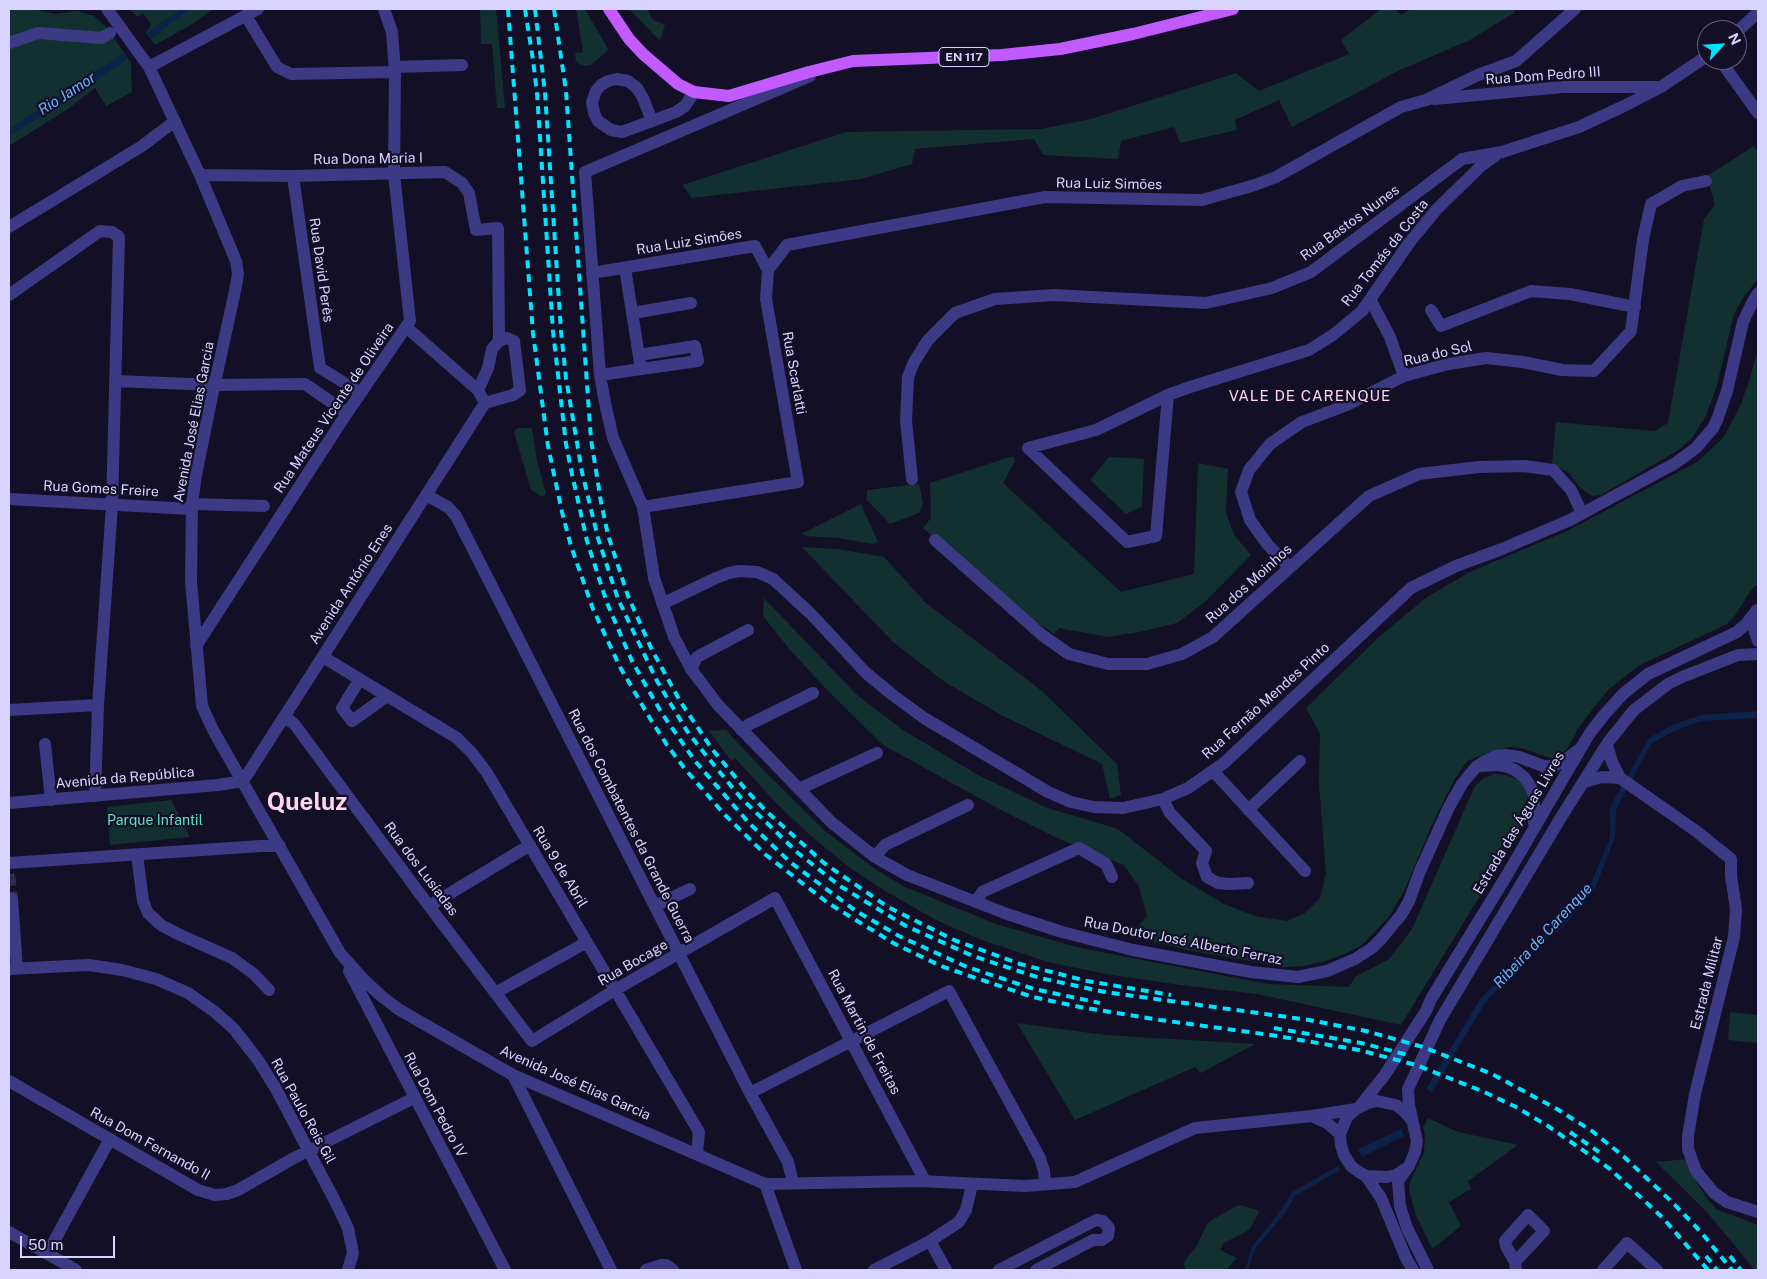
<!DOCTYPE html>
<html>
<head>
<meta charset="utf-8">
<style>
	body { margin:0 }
	#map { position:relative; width:1767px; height:1279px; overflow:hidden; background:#130f26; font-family:"Public Sans",sans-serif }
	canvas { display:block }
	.frame { position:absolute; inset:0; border:10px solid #d9d4ff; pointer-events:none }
	.north { position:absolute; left:1697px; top:20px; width:50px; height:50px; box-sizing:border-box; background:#130f26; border:1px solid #625e7d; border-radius:50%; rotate:64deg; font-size:14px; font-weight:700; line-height:20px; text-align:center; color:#d9d4ff }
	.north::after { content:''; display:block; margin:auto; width:18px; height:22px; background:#00e5ff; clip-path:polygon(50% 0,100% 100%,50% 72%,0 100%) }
	.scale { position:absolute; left:20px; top:1236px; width:95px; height:22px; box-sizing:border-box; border:2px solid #d9d4ff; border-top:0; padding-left:6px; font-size:15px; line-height:18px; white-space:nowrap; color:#d9d4ff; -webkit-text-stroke:4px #130f26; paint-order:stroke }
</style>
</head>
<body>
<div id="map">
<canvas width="1767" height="1279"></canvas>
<div class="frame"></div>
<div class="north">N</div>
<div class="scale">50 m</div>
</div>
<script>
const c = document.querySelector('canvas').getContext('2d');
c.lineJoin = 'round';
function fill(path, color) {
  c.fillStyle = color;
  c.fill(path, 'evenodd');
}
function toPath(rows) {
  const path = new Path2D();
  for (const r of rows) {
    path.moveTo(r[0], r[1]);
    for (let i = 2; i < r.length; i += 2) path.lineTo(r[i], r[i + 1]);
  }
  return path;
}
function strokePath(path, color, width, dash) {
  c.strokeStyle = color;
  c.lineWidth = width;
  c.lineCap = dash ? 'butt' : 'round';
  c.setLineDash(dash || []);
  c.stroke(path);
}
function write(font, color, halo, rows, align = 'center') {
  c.font = font + ' "Public Sans",sans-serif';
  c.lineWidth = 4.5;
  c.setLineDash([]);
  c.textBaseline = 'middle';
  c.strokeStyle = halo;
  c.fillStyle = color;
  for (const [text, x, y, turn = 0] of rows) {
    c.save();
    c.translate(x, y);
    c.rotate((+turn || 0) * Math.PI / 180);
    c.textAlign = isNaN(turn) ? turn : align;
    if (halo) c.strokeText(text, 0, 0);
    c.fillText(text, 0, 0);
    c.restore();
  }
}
fill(toPath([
	[9,9,33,9,55,14,77,11,94,16,107,28,131,63,132,92,106,106,95,88,68,109,9,146],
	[130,9,213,9,191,25,155,45,146,33,151,24,143,13,137,17],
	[480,9,496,9,505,108,497,108,492,44,481,44],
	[576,9,585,9,608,49,606,52,591,65,585,66,579,64,576,61,575,53,583,52],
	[629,9,647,9,653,20,665,25,660,41],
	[1381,9,1394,9,1401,15,1411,9,1513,9,1515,12,1470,40,1400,70,1292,127,1279,100,1235,120,1237,130,1180,143,1174,127,1121,141,1118,159,1043,155,1034,139,915,149,912,164,861,179,692,198,682,185,846,132,1041,129,1091,119,1236,73,1259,91,1349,54,1341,40],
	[1754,146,1758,152,1758,279,1744,296,1734,314,1717,385,1706,416,1692,438,1680,449,1601,495,1592,496,1579,487,1569,473,1552,464,1556,422,1654,431,1668,423,1704,219,1715,205,1707,176],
	[1758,350,1758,583,1751,590,1734,617,1727,624,1638,666,1608,690,1581,724,1567,749,1559,757,1551,758,1521,748,1511,747,1493,751,1467,761,1454,780,1432,825,1404,891,1389,917,1362,945,1345,954,1325,961,1304,966,1284,967,1192,951,1129,936,1147,916,1139,887,1124,865,1059,839,1001,810,883,745,826,689,790,650,763,616,764,598,856,694,903,730,978,775,1045,807,1118,829,1182,879,1224,904,1255,916,1287,921,1305,913,1320,898,1326,874,1319,783,1320,734,1306,708,1380,636,1427,597,1472,571,1567,531,1697,462,1723,438,1740,406,1749,381],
	[517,428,532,428,537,460,546,494,542,497,531,490,514,432],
	[1013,456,1015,461,1003,483,1121,592,1194,574,1198,463,1228,469,1226,512,1234,535,1251,555,1205,602,1177,623,1139,632,1108,637,1059,628,1054,634,1025,614,923,528,931,518,930,483],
	[1109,457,1144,459,1142,507,1126,514,1090,480],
	[919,484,923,503,919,513,890,524,867,500,867,490],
	[861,504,878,542,873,544,838,538,806,536,801,534],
	[802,547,838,549,884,557,926,603,1042,691,1117,764,1121,795,1110,799,1102,764,1001,715,945,682,893,642],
	[726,730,766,773,824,830,875,869,905,887,996,924,1080,948,1268,984,1349,987,1355,977,1389,959,1412,929,1475,786,1484,778,1494,774,1506,775,1519,780,1526,790,1528,800,1528,817,1401,1025,1257,994,1180,985,1106,974,1048,962,979,939,936,920,885,891,846,865,810,835,778,805,735,758,731,761,709,731],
	[171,800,190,837,110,845,107,807],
	[1730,1012,1758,1015,1758,1043,1728,1040],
	[1017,1023,1105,1035,1255,1044,1201,1073,1195,1067,1075,1120],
	[1428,1118,1458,1132,1518,1145,1468,1181,1471,1189,1449,1202,1461,1226,1432,1249,1416,1215,1409,1191,1410,1182,1424,1152,1425,1136,1423,1127],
	[1688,1159,1698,1184,1707,1199,1716,1209,1758,1225,1758,1270,1755,1270,1707,1212,1656,1162],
	[1239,1205,1258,1210,1259,1213,1249,1230,1224,1243,1220,1250,1237,1258,1226,1270,1186,1270,1184,1265,1185,1261,1197,1245,1207,1224,1213,1219]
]), '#12302f');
fill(toPath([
	[181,9,190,9,151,39,146,33],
	[124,53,128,59,40,117,9,136,9,129],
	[1758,711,1758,718,1701,721,1674,731,1652,743,1616,809,1615,837,1595,889,1561,929,1544,940,1485,1003,1432,1092,1426,1089,1480,999,1541,936,1559,925,1589,888,1610,838,1610,807,1649,738,1672,725,1701,715],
	[1401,1129,1404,1136,1362,1157,1358,1149],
	[1338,1166,1340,1170,1295,1196,1285,1213,1255,1249,1248,1270,1245,1270,1252,1247,1281,1210,1292,1192]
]), '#0c2248');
strokePath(toPath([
	[9,874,12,899]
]), '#312d47', 12, [12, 6]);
strokePath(toPath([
	[107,9,149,67,200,175,236,261,238,274,235,291,212,396,196,475,192,504,191,581,202,706,213,730,340,953,364,980,380,995,398,1009,513,1075,765,1184,918,1181,1025,1186,1075,1182,1195,1128,1312,1116,1356,1109],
	[246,16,277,67,291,74,395,72,392,32,384,9],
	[1737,32,1758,12],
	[9,43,38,33,102,38,110,33],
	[1720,60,1758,113],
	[149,67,258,9],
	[395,67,462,65],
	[810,76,585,172,600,375,605,403,613,438,643,507,654,578,674,637,691,669,718,705,831,822,875,857,907,875,1007,914,1062,932,1133,950,1251,972,1298,977,1327,971,1355,959,1372,948,1381,939,1401,915,1409,901,1420,871,1449,807,1462,784,1476,767,1485,761,1496,756,1506,755,1519,757,1546,767,1556,765,1565,760,1581,748],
	[1434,99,1563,87,1658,87],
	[652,121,643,98,637,88,628,81,617,79,608,81,601,85,596,91,592,102,594,113,598,121,611,130,622,132,652,121,676,112,685,106,694,92],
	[200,175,293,176,445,172,462,183,469,193,476,230,498,228,499,341],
	[293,176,320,368],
	[9,227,142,146,175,121],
	[768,270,787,245,1045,197,1202,200,1255,185,1276,177,1401,107,1426,100,1478,75,1516,61,1575,9],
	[592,273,755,246,768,270,766,299,798,482,643,507],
	[9,295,100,231,112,232,119,237,112,505,98,705,95,796],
	[1370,299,1390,337,1404,376],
	[1431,310,1441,326,1531,291,1570,294,1635,307],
	[633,313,691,303],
	[639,355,695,346,698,361,641,369],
	[320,368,361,393],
	[600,375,641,369,625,268],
	[115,381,215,385,305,384,347,413],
	[478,390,488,368,492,349,499,341,507,338,514,341,520,390,513,395,485,403],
	[1168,395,1156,536,1127,542,1028,448,1096,430,1168,395,1190,387,1309,350,1333,335,1362,311,1409,243,1437,209,1482,165,1495,156],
	[912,479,906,421,908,377,914,362,928,340,955,313,995,299,1054,295,1206,303,1272,288,1311,272,1462,159,1502,152,1579,127,1624,106,1661,87,1707,56],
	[426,495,448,507,456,516,750,1093,788,1162,793,1183],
	[9,499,191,509],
	[192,504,264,506],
	[935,540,1042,635,1069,654,1108,664,1147,664,1182,654,1213,637,1369,496,1419,474,1479,467,1524,466,1553,470,1571,490,1582,513],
	[1289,567,1268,545,1250,520,1241,492,1249,470,1270,444,1302,422,1347,405,1404,376,1448,364,1486,358,1523,362,1562,370,1594,371,1631,331,1643,239,1651,204,1682,186,1706,181],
	[662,604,716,578,729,573,739,571,757,572,773,579,811,614,866,673,894,696,924,718,1048,792,1071,802,1094,807,1123,808,1163,799,1188,788,1224,763,1411,588,1456,566,1502,549,1570,520,1674,464,1696,448,1713,428,1717,420,1727,391,1743,322,1752,303,1758,293],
	[1756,612,1754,629,1758,641],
	[196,646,347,413,410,321,394,174,395,72],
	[323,657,457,738,472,753,487,773,699,1132,697,1153],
	[691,669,697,657,748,630],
	[360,679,342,708,352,721,387,696],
	[9,710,98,705],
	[285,716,295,725,429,906,532,1041,615,990,775,898,925,1181],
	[741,730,748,725,813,693],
	[45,744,51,800],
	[1607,745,1612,762,1620,778,1696,831,1731,859,1731,876,1736,909,1734,937,1695,1094,1688,1136,1688,1149,1696,1171,1714,1193,1727,1202,1758,1212],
	[1481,766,1496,765,1505,766,1515,770,1524,777,1531,787,1534,796,1534,823],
	[1213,771,1305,871],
	[243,781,485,403,478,390,406,327],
	[1584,782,1602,777,1620,778],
	[799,789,877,753],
	[1163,799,1170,813,1206,851,1202,863,1207,877,1218,883,1229,884,1248,883],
	[9,803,218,785,243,781],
	[1248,810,1300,761],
	[137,855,143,901,148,913,161,925,178,934,232,958,254,974,269,990],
	[875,857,885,845,968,805],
	[9,863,261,846,280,846],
	[12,899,17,968],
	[976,902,982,892,1079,848,1106,864,1112,877],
	[429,906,530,845],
	[655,906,690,889],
	[9,969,89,965,122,970,156,979,188,993,215,1012,234,1029,258,1060,276,1089,335,1201,348,1228,353,1253,348,1270],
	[349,971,505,1270],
	[495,993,587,942],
	[513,1075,611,1270],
	[9,1081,198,1190,215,1195,227,1194,238,1190,294,1158,414,1098],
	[750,1093,949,991,1040,1158,1044,1171,1045,1184],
	[1360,1106,1384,1076,1426,1011,1431,999,1507,875,1568,770,1590,733,1604,715,1623,694,1648,674,1737,632,1746,624,1757,610],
	[1312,1116,1327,1123,1340,1134],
	[1405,1169,1396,1175,1387,1177,1366,1176,1359,1172,1351,1166,1344,1155,1341,1145,1340,1134,1347,1117,1356,1109,1368,1103,1377,1101,1396,1105,1405,1112,1413,1122],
	[1366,1176,1381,1198,1406,1258,1413,1270],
	[765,1184,796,1270],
	[9,1232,76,1270],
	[930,1241,946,1270],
	[47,1254,110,1139],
	[1515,1262,1544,1231,1528,1215,1505,1241,1506,1246,1515,1262,1516,1270],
	[646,1270,661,1265,666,1265,673,1270],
	[874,1270,930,1241,959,1222,966,1210,972,1184],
	[999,1270,1096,1220,1103,1221,1109,1228,1108,1236,1102,1240,1093,1240,1036,1270],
	[1428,1270,1407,1228,1400,1206,1398,1181,1409,1166,1415,1152,1417,1141,1409,1105,1408,1089,1440,1020,1560,819,1609,741,1634,710,1668,684,1682,677,1738,655,1758,654],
	[1603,1270,1627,1243,1657,1270]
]), '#3d3a85', 12);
strokePath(toPath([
	[609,9,629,39,643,54,678,84,694,92,729,96,809,72,853,61,1002,55,1060,49,1133,34,1233,9]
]), '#c25bff', 12);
strokePath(toPath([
	[508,9,533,333,548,446,562,512,571,546,593,609,620,667,651,720,667,745,685,769,724,814,766,855,828,903,895,944,941,966,964,974,1033,997,1080,1007,1160,1020,1271,1035,1359,1050,1416,1065,1482,1091,1516,1107,1548,1126,1610,1169,1663,1218,1708,1270],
	[525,9,533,60,537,93,553,331,566,444,572,474,587,541,607,603,632,661,661,712,695,761,749,823,790,862,856,911,899,936,967,967,1034,989,1100,1003],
	[535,9,545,93,561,331,566,378,582,472,598,538,618,599,657,681,687,731,705,754,741,798,798,853,840,886,906,926,973,956,1040,978,1105,992,1309,1020,1366,1031,1423,1047,1492,1074,1557,1109,1592,1131,1622,1155,1672,1202,1700,1231,1732,1270],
	[554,9,566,91,588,398,591,439,601,502,608,535,628,596,652,650,680,701,712,749,747,791,766,811,824,863,888,907,954,940,1020,964,1087,981,1171,995],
	[1274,1028,1361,1043,1408,1055],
	[1570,1132,1599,1152],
	[1706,1256,1717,1270],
	[1730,1256,1741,1270]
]), '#00e5ff', 4, [8, 6]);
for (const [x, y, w] of [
	[964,57,50]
]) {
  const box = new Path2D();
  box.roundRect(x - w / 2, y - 9.5, w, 19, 4);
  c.fillStyle = '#130f26';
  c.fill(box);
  strokePath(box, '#d9d4ff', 1);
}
write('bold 12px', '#d9d4ff', null, [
	["EN 117",964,57]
]);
write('14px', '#d9d4ff', '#130f26', [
	["Rua Dom Pedro III",1543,76,-4],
	["Rua Dona Maria I",368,159,-1],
	["Rua Luiz Simões",1109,184,1],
	["Rua Bastos Nunes",1350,223,-36],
	["Rua Luiz Simões",689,242,-9],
	["Rua Tomás da Costa",1385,253,-52],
	["Rua David Perês",321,270,82],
	["Rua do Sol",1438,354,-13],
	["Rua Scarlatti",794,373,80],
	["Rua Mateus Vicente de Oliveira",334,408,-56],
	["Avenida José Elias Garcia",194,422,-79],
	["Rua Gomes Freire",101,489,3],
	["Avenida António Enes",351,584,-57],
	["Rua dos Moinhos",1249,584,-42],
	["Rua Fernão Mendes Pinto",1266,701,-42],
	["Avenida da República",125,778,-5],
	["Estrada das Águas Livres",1519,823,-59],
	["Rua dos Combatentes da Grande Guerra",631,826,63],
	["Rua 9 de Abril",560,867,59],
	["Rua dos Lusíadas",421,869,53],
	["Rua Doutor José Alberto Ferraz",1183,941,11],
	["Rua Bocage",633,963,-30],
	["Estrada Militar",1707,983,-76],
	["Rua Martin de Freitas",864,1032,62],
	["Avenida José Elias Garcia",575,1083,24],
	["Rua Dom Pedro IV",435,1105,62],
	["Rua Paulo Reis Gil",303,1111,61],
	["Rua Dom Fernando II",150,1144,29]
]);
write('14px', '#5fe0c0', '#130f26', [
	["Parque Infantil",155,821]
]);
write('italic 15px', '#62b6ff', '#130f26', [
	["Rio Jamor",67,94,-33],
	["Ribeira de Carenque",1543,936,-47]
]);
c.letterSpacing = '1px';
write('15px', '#ffd6f0', '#130f26', [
	["VALE DE CARENQUE",1310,396]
]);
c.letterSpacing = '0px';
write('bold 24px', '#ffd6f0', '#130f26', [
	["Queluz",307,803]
]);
</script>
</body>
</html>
